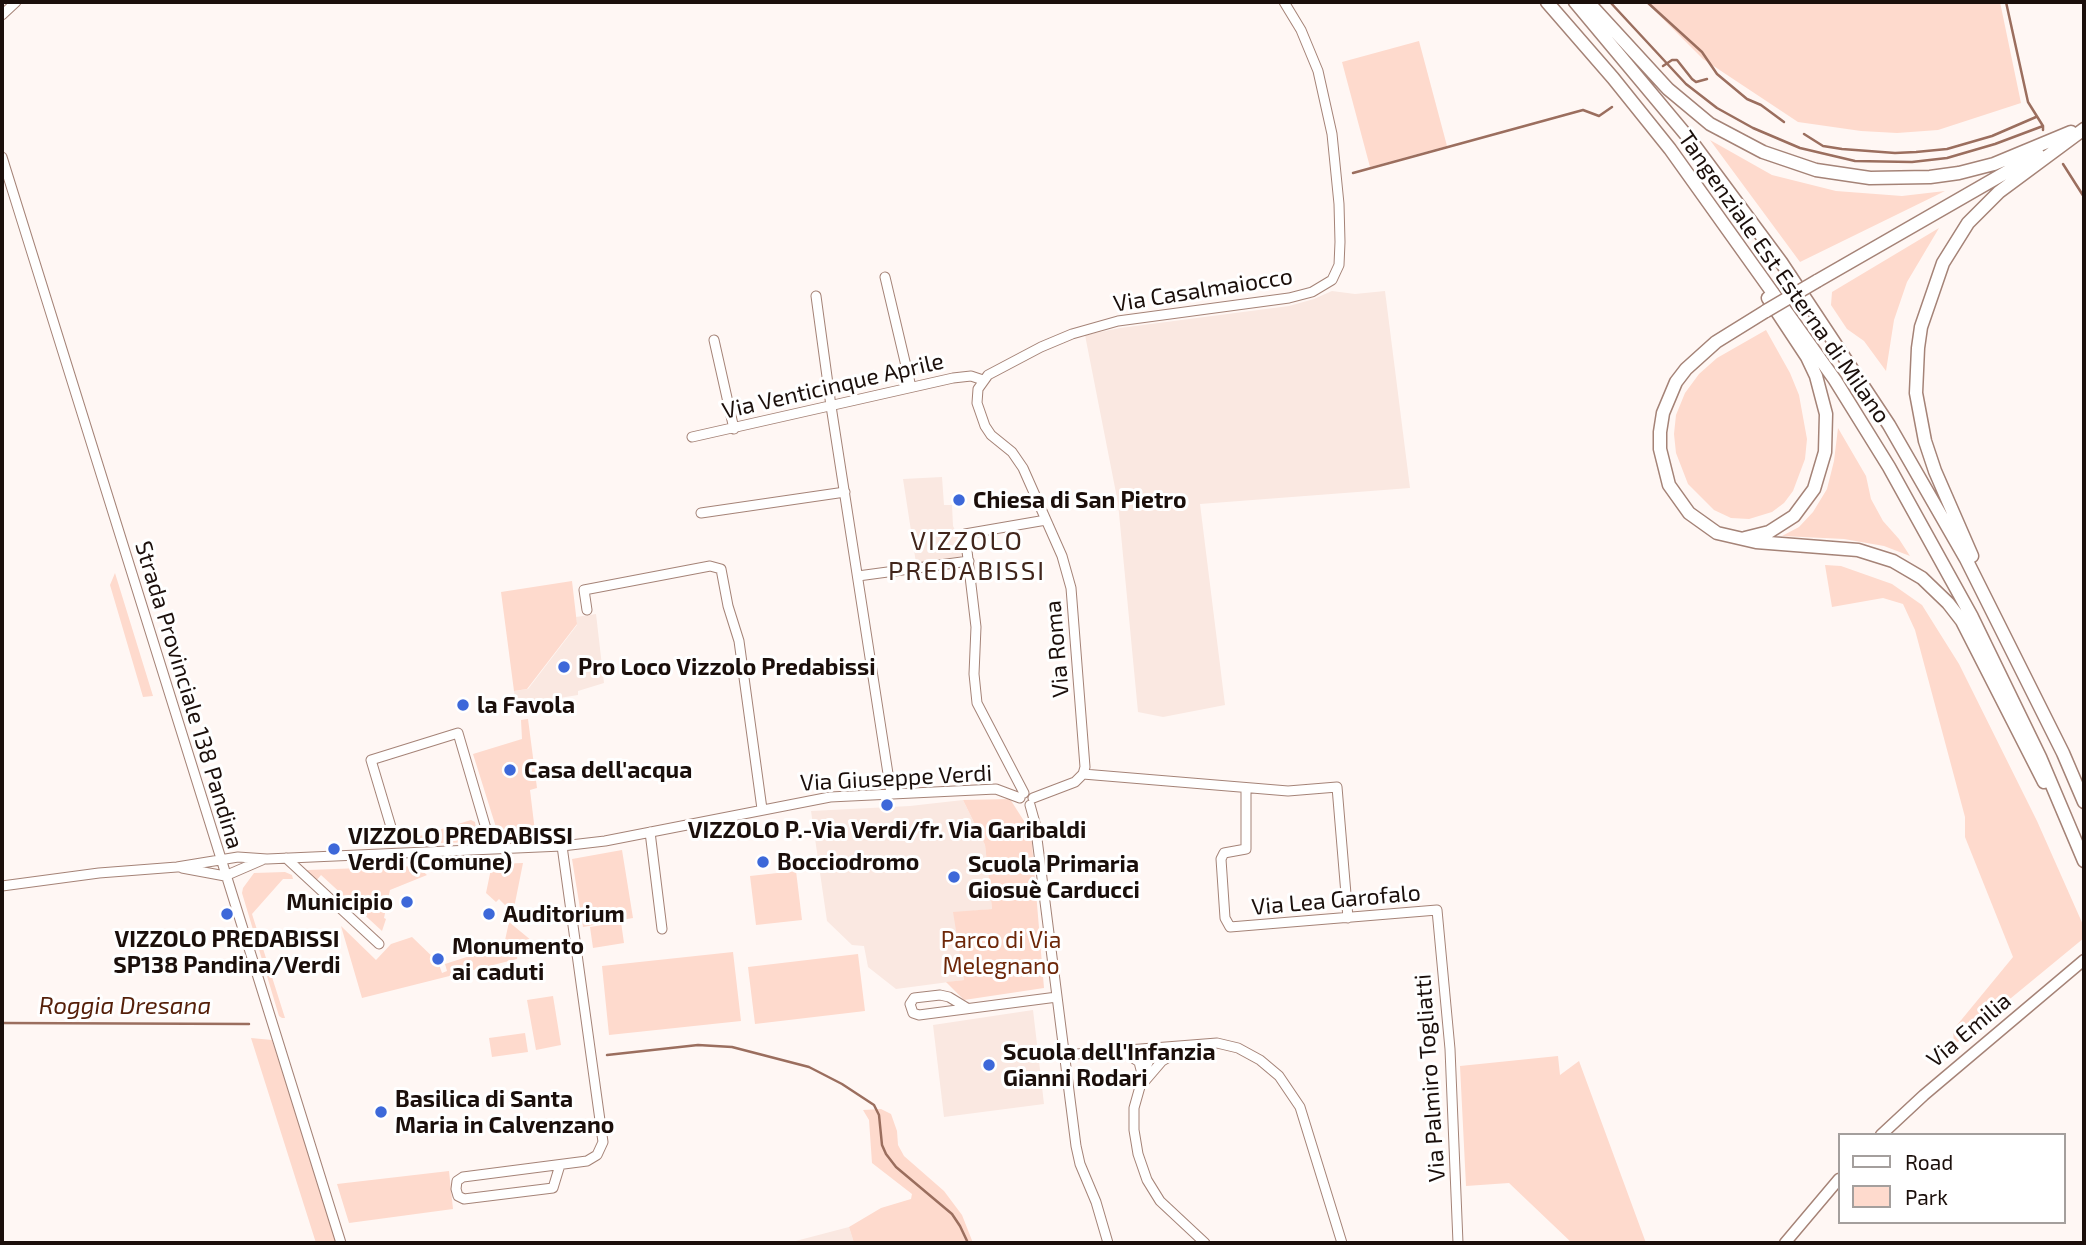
<!DOCTYPE html>
<html>
<head>
<meta charset="utf-8">
<style>
	body { margin:0 }
	#map { position:relative; width:2086px; height:1245px; overflow:hidden; background:#fff7f4; font-family:"Exo 2",sans-serif }
	canvas { display:block }
	.frame { position:absolute; inset:0; border:4px solid #1b0f0b; pointer-events:none }
	.legend { position:absolute; left:1838px; top:1133px; width:228px; height:91px; box-sizing:border-box; background:#fff; border:2px solid #a49f9d; margin:0; padding:9px 12px; list-style:none; font-size:21px; color:#1b0f0b }
	.legend li { display:flex; align-items:center; gap:14px; height:35px }
	.legend b { width:35px; border:2px solid #a49f9d }
</style>
</head>
<body>
<div id="map">
<canvas width="2086" height="1245"></canvas>
<div class="frame"></div>
<ul class="legend">
<li><b style="height:9px;background:#fff"></b>Road</li>
<li><b style="height:19px;background:#fedacd"></b>Park</li>
</ul>
</div>
<script>
const c = document.querySelector('canvas').getContext('2d');
c.lineJoin = 'round';
function fill(path, color) {
  c.fillStyle = color;
  c.fill(path, 'evenodd');
}
function toPath(rows) {
  const path = new Path2D();
  for (const r of rows) {
    path.moveTo(r[0], r[1]);
    for (let i = 2; i < r.length; i += 2) path.lineTo(r[i], r[i + 1]);
  }
  return path;
}
function strokePath(path, color, width, dash) {
  c.strokeStyle = color;
  c.lineWidth = width;
  c.lineCap = dash ? 'butt' : 'round';
  c.setLineDash(dash || []);
  c.stroke(path);
}
function write(font, color, halo, rows, align = 'center') {
  c.font = font + ' "Exo 2",sans-serif';
  c.lineWidth = 6;
  c.setLineDash([]);
  c.textBaseline = 'middle';
  c.strokeStyle = halo;
  c.fillStyle = color;
  for (const [text, x, y, turn = 0] of rows) {
    c.save();
    c.translate(x, y);
    c.rotate((+turn || 0) * Math.PI / 180);
    c.textAlign = isNaN(turn) ? turn : align;
    if (halo) c.strokeText(text, 0, 0);
    c.fillText(text, 0, 0);
    c.restore();
  }
}
fill(toPath([
	[1332,291,1355,294,1385,291,1410,488,1200,504,1225,705,1163,717,1138,712,1118,503,1085,335,1120,328,1289,306,1314,299],
	[942,477,944,505,952,505,953,526,959,538,963,556,916,563,903,479],
	[596,614,604,683,578,691,578,695,516,705,514,691,528,689,577,625,576,617],
	[963,800,985,845,992,909,954,913,964,980,896,989,868,967,864,946,852,945,827,921,811,811,910,806],
	[1033,1010,1044,1104,944,1117,933,1025],
	[849,1227,854,1243,788,1243]
]), '#fae8e1');
fill(toPath([
	[1646,2,2000,2,2021,103,1938,130,1897,133,1861,131,1798,122,1703,59],
	[1419,41,1447,146,1370,167,1342,62],
	[1710,140,1772,175,1836,191,1902,196,1945,191,1800,262],
	[1939,228,1907,282,1894,320,1886,371,1864,341,1847,329,1831,305,1832,292],
	[1766,330,1790,373,1799,395,1807,439,1805,459,1793,491,1784,503,1772,512,1749,519,1731,518,1714,510,1688,484,1676,453,1674,434,1676,415,1685,393,1699,374,1717,358],
	[1838,428,1866,476,1871,499,1883,521,1899,539,1910,556,1884,546,1844,539,1782,536,1799,527,1813,512,1827,489,1834,461],
	[1825,565,1841,566,1892,584,1922,605,1959,664,2037,821,2084,927,2084,938,1954,1045,1953,1030,2013,957,1965,837,1965,817,1915,630,1903,604,1883,598,1832,607],
	[115,573,153,696,143,697,110,585],
	[572,581,577,624,527,689,514,691,501,592],
	[528,719,537,788,530,790,536,840,500,840,473,754,522,739,521,720],
	[1010,799,1031,832,1044,988,964,1000,946,982,964,980,953,912,992,909,985,845,963,800],
	[471,820,475,822,478,842,405,844,407,840,451,826,452,830,458,828,458,824],
	[622,850,633,918,583,927,572,859],
	[523,863,514,908,508,908,499,899,496,902,486,893,492,864],
	[417,866,427,875,390,890,384,918,386,919,382,931,321,875,316,881,306,872,307,870],
	[796,871,802,920,756,925,750,876],
	[285,872,292,875,293,879,283,879,252,914,285,1018,282,1018,279,1016,242,893,243,888,254,873],
	[509,922,532,941,518,946,517,959,362,998,341,926,376,960,391,944,412,937,438,962,442,973,447,971,445,964,476,954,497,949,502,954],
	[621,922,624,943,593,948,590,927],
	[733,952,741,1021,609,1035,602,966],
	[858,954,865,1011,755,1024,748,967],
	[553,996,561,1045,536,1050,527,1000],
	[525,1033,528,1052,492,1057,489,1038],
	[251,1038,272,1040,337,1243,316,1243],
	[1558,1056,1560,1075,1579,1061,1646,1243,1572,1243,1509,1183,1466,1186,1460,1066],
	[881,1109,891,1114,897,1131,898,1145,904,1156,944,1191,962,1215,973,1243,854,1243,849,1227,881,1208,911,1199,912,1194,872,1163,869,1120,863,1110],
	[449,1171,453,1209,349,1223,337,1184]
]), '#fedacd');
strokePath(toPath([
	[1610,2,1686,84,1717,108,1753,128,1800,148,1855,161,1912,162,1947,158,1995,144,2043,126],
	[1647,2,1702,52,1717,74,1747,99,1761,105,1784,122],
	[2006,2,2028,102,2043,126,2043,130],
	[1663,66,1672,60,1677,60,1692,79,1696,82,1707,79],
	[1804,134,1823,146,1842,149,1895,153,1916,152,1947,149,1992,136,2036,117],
	[2063,164,2084,197],
	[1353,173,1583,110,1599,116,1612,107],
	[2,1023,249,1024],
	[607,1055,698,1045,732,1047,809,1067,842,1084,874,1105,879,1115,882,1145,886,1154,896,1167,952,1214,960,1226,968,1243]
]), '#9b6e5e', 2.5);
const minor = toPath([
	[2,15,16,2],
	[2,157,341,1243],
	[885,277,911,387],
	[816,296,831,406,891,793],
	[714,340,734,429],
	[692,437,953,378,971,376,983,380],
	[701,513,845,492],
	[858,576,969,561],
	[587,610,584,590,710,566,721,569,728,606,739,641,762,809],
	[1083,774,1288,791,1337,787,1348,918],
	[1246,788,1246,849,1224,853,1221,859,1225,918,1230,927,1437,910,1450,1049,1458,1243],
	[1024,793,977,703,974,674,976,627,965,534,1046,520],
	[1033,798,1075,782,1083,774,1085,767,1071,588,1062,556,1023,468,1012,452,991,435,985,426,977,403,978,389,988,375,1041,347,1072,334,1118,321,1289,298,1312,292,1332,280,1339,265,1340,242,1339,204,1332,134,1318,71,1301,30,1284,2],
	[1030,805,1035,823,1076,1146,1080,1164,1096,1202,1108,1243],
	[650,832,662,929],
	[394,837,371,760,458,733,492,849],
	[286,858,379,944],
	[182,868,225,876,262,860],
	[2,886,99,873,177,867,238,857,267,859,562,846,605,841,830,797,996,789,1020,798],
	[967,1008,949,997,940,995,914,998,910,1004,913,1013,919,1015,1057,997],
	[1158,1047,1153,1052,1145,1069,1134,1108,1134,1130,1138,1154,1147,1180,1160,1201,1205,1243],
	[1124,1052,1139,1062,1142,1074],
	[1064,1055,1217,1043,1238,1048,1260,1060,1279,1076,1300,1107,1342,1243],
	[1144,1082,1162,1061,1186,1047],
	[560,1165,553,1188,464,1199,458,1196,456,1189,457,1181,463,1177,587,1161,597,1155,603,1142,562,846]
]);
const major = toPath([
	[1881,1135,1924,1095,2084,960],
	[1785,1243,1839,1179]
]);
const highway = toPath([
	[1547,2,1613,78,1670,149,1835,380,1889,467,1972,617,2040,757,2084,861],
	[1575,2,1692,142,1781,262,1889,425,1966,559,2063,753,2084,802],
	[1588,2,1668,89,1710,124,1763,152,1816,170,1870,178,1930,177,1959,173,1994,164,2071,132],
	[1817,281,2038,154],
	[1766,311,1716,342,1686,369,1676,382,1663,413,1660,432,1660,449,1669,485,1689,513,1717,533,1756,542,1858,550,1893,561,1922,578,1948,603,1962,621,2044,782],
	[1745,538,1769,532,1794,516,1814,489,1825,452,1826,414,1816,376,1807,357,1768,298],
	[1972,556,1935,471,1925,441,1916,393,1918,348,1921,327,1943,263,1968,223,1999,192,2084,129]
]);
strokePath(minor, '#a58377', 11);
strokePath(major, '#a58377', 13);
strokePath(highway, '#a58377', 15);
strokePath(minor, '#fff', 9);
strokePath(major, '#fff', 10);
strokePath(highway, '#fff', 12);
const highwayBridge = toPath([
	[1766,311,1817,281]
]);
strokePath(highwayBridge, '#a58377', 15, []);
strokePath(highwayBridge, '#fff', 12);
for (const [x, y, r, color] of [
	[959,500,7,"#3d68d9"],
	[564,667,7,"#3d68d9"],
	[463,705,7,"#3d68d9"],
	[510,770,7,"#3d68d9"],
	[887,805,7,"#3d68d9"],
	[334,849,7,"#3d68d9"],
	[763,862,7,"#3d68d9"],
	[954,877,7,"#3d68d9"],
	[407,902,7,"#3d68d9"],
	[227,914,7,"#3d68d9"],
	[489,914,7,"#3d68d9"],
	[438,959,7,"#3d68d9"],
	[989,1065,7,"#3d68d9"],
	[381,1112,7,"#3d68d9"]
]) {
  const dot = new Path2D();
  dot.arc(x, y, r, 0, 2 * Math.PI);
  c.fillStyle = color;
  c.fill(dot);
  strokePath(dot, '#fff', 2.5);
}
write('23px', '#1b0f0b', '#fff', [
	["Tangenziale Est Esterna di Milano",1784,277,55],
	["Via Casalmaiocco",1203,290,-9],
	["Via Venticinque Aprile",833,386,-13],
	["Via Roma",1057,649,-95],
	["Strada Provinciale 138 Pandina",189,695,73],
	["Via Giuseppe Verdi",896,778,-3],
	["Via Lea Garofalo",1336,900,-5],
	["Via Emilia",1969,1030,-40],
	["Via Palmiro Togliatti",1430,1078,-94]
]);
write('bold 23px', '#1b0f0b', '#fff', [
	["Chiesa di San Pietro",973,500],
	["Pro Loco Vizzolo Predabissi",578,667],
	["la Favola",477,705],
	["Casa dell'acqua",524,770],
	["VIZZOLO P.-Via Verdi/fr. Via Garibaldi",887,830,"center"],
	["VIZZOLO PREDABISSI",348,836],
	["Verdi (Comune)",348,862],
	["Bocciodromo",777,862],
	["Scuola Primaria",968,864],
	["Giosuè Carducci",968,890],
	["Municipio",393,902,"right"],
	["Auditorium",503,914],
	["VIZZOLO PREDABISSI",227,939,"center"],
	["SP138 Pandina/Verdi",227,965,"center"],
	["Monumento",452,946],
	["ai caduti",452,972],
	["Scuola dell'Infanzia",1003,1052],
	["Gianni Rodari",1003,1078],
	["Basilica di Santa",395,1099],
	["Maria in Calvenzano",395,1125]
], 'left');
write('23px', '#6e280a', '#fff', [
	["Parco di Via",1001,940],
	["Melegnano",1001,966]
]);
write('italic 24px', '#551f09', '#fff', [
	["Roggia Dresana",125,1006]
]);
c.letterSpacing = '2px';
write('26px', '#41251b', '#fff', [
	["VIZZOLO",967,541],
	["PREDABISSI",967,571]
]);
c.letterSpacing = '0px';
</script>
</body>
</html>
